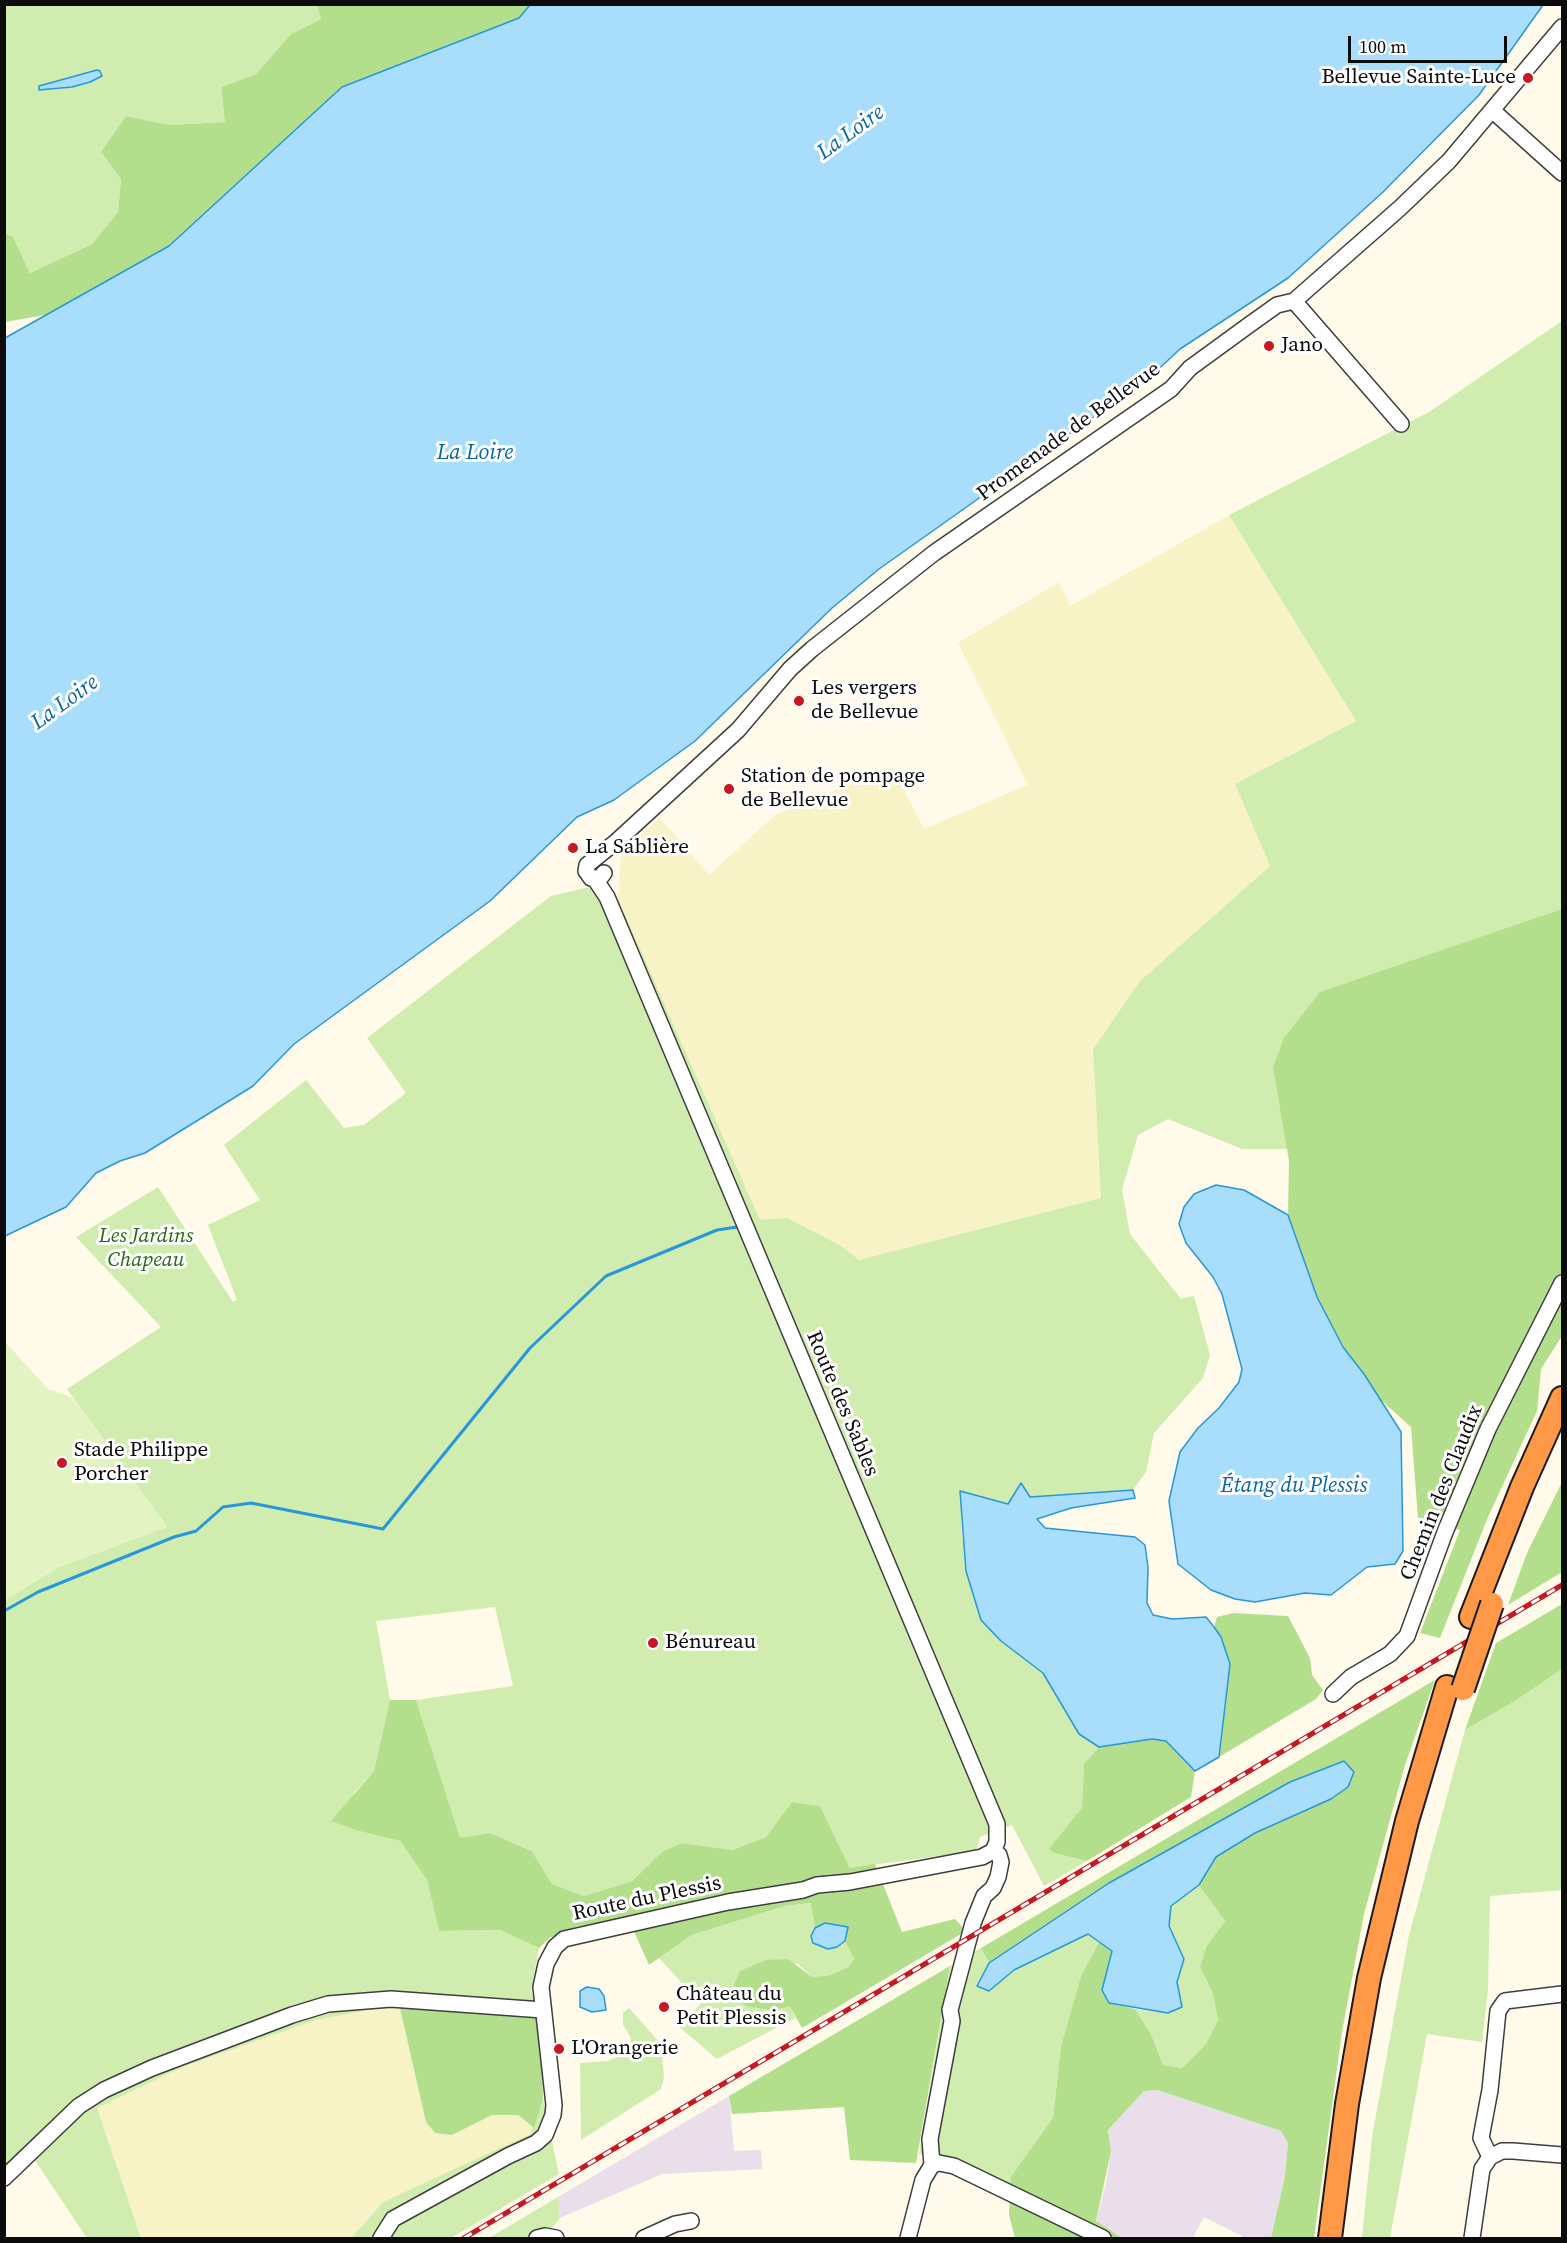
<!DOCTYPE html>
<html>
<head>
<meta charset="utf-8">
<style>
	body { margin:0 }
	#map { position:relative; width:1567px; height:2243px; overflow:hidden; background:#fffae9; font-family:"Source Serif 4",serif }
	canvas { display:block }
	.frame { position:absolute; inset:0; border:6px solid #0b0b0b; pointer-events:none }
	.scale { position:absolute; left:1348px; top:36px; width:159px; height:27px; box-sizing:border-box; border:3px solid #0b0b0b; border-top:0; padding-left:8px; font-size:18px; line-height:21px; white-space:nowrap; color:#0b0b0b; -webkit-text-stroke:4px #fff; paint-order:stroke }
</style>
</head>
<body>
<div id="map">
<canvas width="1567" height="2243"></canvas>
<div class="frame"></div>
<div class="scale">100 m</div>
</div>
<script>
const c = document.querySelector('canvas').getContext('2d');
c.lineJoin = 'round';
function fill(path, color) {
  c.fillStyle = color;
  c.fill(path, 'evenodd');
}
function toPath(rows) {
  const path = new Path2D();
  for (const r of rows) {
    path.moveTo(r[0], r[1]);
    for (let i = 2; i < r.length; i += 2) path.lineTo(r[i], r[i + 1]);
  }
  return path;
}
function strokePath(path, color, width, dash) {
  c.strokeStyle = color;
  c.lineWidth = width;
  c.lineCap = dash ? 'butt' : 'round';
  c.setLineDash(dash || []);
  c.stroke(path);
}
function write(font, color, halo, rows, align = 'center') {
  c.font = font + ' "Source Serif 4",serif';
  c.lineWidth = 6;
  c.setLineDash([]);
  c.textBaseline = 'middle';
  c.strokeStyle = halo;
  c.fillStyle = color;
  for (const [text, x, y, turn = 0] of rows) {
    c.save();
    c.translate(x, y);
    c.rotate((+turn || 0) * Math.PI / 180);
    c.textAlign = isNaN(turn) ? turn : align;
    if (halo) c.strokeText(text, 0, 0);
    c.fillText(text, 0, 0);
    c.restore();
  }
}
fill(toPath([
	[1157,2090,1281,2131,1288,2143,1285,2176,1271,2238,1246,2238,1204,2217,1193,2238,1122,2238,1096,2222,1106,2184,1111,2151,1108,2130,1144,2091],
	[729,2096,734,2151,761,2150,762,2169,662,2174,560,2218,558,2197]
]), '#eadeeb');
fill(toPath([
	[1229,515,1356,721,1235,784,1270,866,1140,981,1093,1049,1101,1198,859,1260,843,1247,760,1220,618,899,621,853,660,818,709,875,775,815,892,767,924,829,1028,785,958,643,1059,582,1070,606],
	[399,2004,426,2122,452,2135,492,2115,518,2115,534,2128,530,2134,383,2202,351,2238,141,2238,97,2108,185,2066,316,2020]
]), '#f8f3c6');
fill(toPath([
	[317,4,321,19,291,34,256,74,221,87,225,122,169,125,126,116,101,152,121,179,118,212,92,244,30,273,13,237,5,233,4,5],
	[1562,321,1562,909,1494,934,1274,1067,1288,1149,1242,1149,1168,1119,1138,1135,1122,1189,1130,1234,1181,1299,1194,1296,1210,1355,1203,1378,1154,1433,1146,1472,1133,1490,1030,1497,1008,1504,960,1491,962,1538,966,1550,966,1571,1001,1641,1043,1673,1079,1734,1099,1747,1084,1764,1082,1808,1054,1853,1087,1861,1044,1886,1012,1825,980,1837,976,1851,850,1868,820,1806,792,1802,766,1837,731,1850,682,1843,663,1851,632,1881,584,1896,552,1884,532,1851,490,1833,460,1839,416,1700,513,1686,495,1607,376,1621,390,1700,374,1771,353,1794,359,1831,400,1841,427,1880,439,1931,500,1930,539,1948,531,1991,540,2015,399,2004,316,2020,185,2066,97,2108,141,2238,87,2238,26,2147,5,2170,5,1600,59,1567,167,1527,67,1389,161,1327,76,1237,158,1187,233,1302,237,1300,208,1225,260,1200,224,1145,306,1080,344,1128,364,1125,406,1093,367,1038,551,896,589,887,618,899,760,1220,787,1218,843,1247,859,1260,1101,1198,1093,1049,1140,981,1270,866,1235,784,1356,721,1229,515,1429,412],
	[1562,1669,1562,1890,1490,1896,1488,1990,1482,2042,1427,2034,1390,2238,1362,2238,1372,2137,1409,1935,1465,1730,1515,1701],
	[1199,1885,1225,1921,1206,1947,1200,1967,1213,1994,1218,2020,1206,2044,1182,2068,1163,2065,1151,2034,1135,2009,1168,2013,1182,2007,1177,1982,1184,1959,1169,1926,1170,1906],
	[812,1903,815,1928,811,1936,837,1947,845,1941,854,1959,848,1967,830,1975,812,1977,797,1963,772,2010,790,2007,795,2018,717,2059,678,2026,701,2004,659,1958,692,1935,785,1906],
	[1088,1934,1099,1942,1081,1976,1061,2046,1053,2118,1010,2188,952,2161,919,2154,950,1966,981,1948,989,1963,977,1986,989,1991,1014,1970],
	[629,2008,661,2044,664,2078,661,2089,581,2140,580,2063,608,2061,628,2052,631,2038,623,2025,623,2013],
	[543,2099,559,2174,451,2238,351,2238,383,2202,530,2134],
	[558,2197,560,2218,544,2238,489,2238]
]), '#d0edaf');
fill(toPath([
	[317,5,530,5,519,18,342,87,169,246,45,315,5,322,5,233,13,237,30,273,92,244,118,212,121,179,101,152,126,116,169,125,225,122,221,87,256,74,291,34,321,19],
	[1562,909,1562,1336,1541,1369,1537,1411,1488,1517,1440,1638,1420,1633,1460,1530,1418,1518,1411,1427,1380,1399,1343,1347,1317,1297,1288,1215,1289,1161,1273,1067,1284,1038,1320,992],
	[1562,1482,1562,1572,1508,1605,1527,1553],
	[1562,1604,1562,1669,1515,1701,1465,1730,1496,1643],
	[1233,1613,1288,1616,1310,1658,1312,1675,1323,1690,1316,1699,1219,1757,1230,1664,1214,1627,1217,1617],
	[1435,1680,1405,1765,1364,1914,1342,2032,1314,2238,1271,2238,1285,2176,1288,2143,1281,2131,1157,2090,1144,2091,1108,2130,1111,2151,1096,2221,1122,2238,1015,2238,1009,2215,1011,2177,1053,2118,1061,2046,1081,1976,1099,1942,1112,1951,1106,1974,1109,2003,1135,2009,1151,2034,1163,2065,1182,2068,1206,2044,1218,2020,1213,1994,1200,1967,1206,1947,1225,1921,1199,1885,1216,1857,1255,1833,1331,1799,1344,1761,1290,1782,1109,1883,989,1963,981,1948],
	[390,1700,416,1700,460,1838,490,1833,532,1851,552,1884,584,1896,632,1881,663,1851,682,1843,732,1850,766,1837,792,1802,820,1806,850,1868,875,1864,902,1932,955,1919,966,1931,802,2028,790,2007,772,2010,746,2006,739,1999,734,1984,740,1971,766,1960,788,1959,812,1977,830,1975,848,1967,854,1959,845,1941,847,1935,825,1923,815,1928,811,1903,785,1906,692,1935,649,1965,628,1918,575,1927,549,1938,539,1948,500,1930,439,1931,427,1880,400,1841,359,1831,331,1821,374,1771],
	[1152,1739,1166,1741,1195,1771,1191,1797,1087,1861,1054,1853,1049,1849,1082,1808,1084,1764,1099,1747],
	[950,1966,916,2163,850,2160,844,2107,732,2114,729,2096],
	[399,2004,540,2015,543,2099,534,2128,518,2115,492,2115,452,2135,435,2133,426,2122]
]), '#b3df8d');
fill(toPath([
	[5,1342,48,1389,73,1398,167,1527,59,1567,5,1600]
]), '#e3f3c2');
const water = toPath([
	[530,5,1543,5,1479,95,1383,192,1288,278,1180,349,1150,377,879,569,832,608,695,741,614,800,577,817,490,901,294,1044,253,1086,145,1153,120,1161,96,1173,66,1207,5,1236,5,338,169,246,342,87,519,18,530,5],
	[97,70,100,71,102,76,90,82,72,87,39,90,39,86,97,70],
	[1216,1185,1244,1190,1288,1215,1317,1297,1343,1347,1364,1374,1401,1432,1403,1551,1395,1564,1367,1567,1331,1595,1305,1593,1255,1602,1235,1599,1211,1590,1178,1564,1169,1501,1180,1452,1198,1428,1219,1408,1239,1382,1242,1369,1222,1294,1213,1277,1186,1243,1179,1224,1184,1207,1194,1194,1216,1185],
	[1021,1483,1030,1497,1133,1490,1135,1498,1071,1508,1037,1519,1045,1528,1135,1537,1145,1545,1148,1567,1147,1603,1153,1615,1172,1619,1206,1617,1214,1627,1221,1637,1230,1664,1219,1757,1195,1771,1166,1741,1152,1739,1099,1747,1079,1734,1043,1673,1001,1641,981,1620,966,1571,960,1491,1008,1504,1021,1483],
	[1344,1761,1354,1772,1348,1787,1331,1799,1255,1833,1216,1857,1199,1885,1171,1906,1169,1926,1184,1959,1177,1982,1182,2007,1168,2013,1109,2003,1102,1990,1112,1951,1088,1934,1014,1970,989,1991,977,1986,989,1963,1109,1883,1290,1782,1344,1761],
	[825,1923,848,1927,845,1941,837,1947,828,1949,813,1943,811,1936,815,1928,825,1923],
	[587,1987,599,1989,604,1996,606,2010,592,2012,580,2007,580,1991,587,1987]
]);
fill(water, '#a8defc');
strokePath(water, '#2896da', 1.5);
strokePath(toPath([
	[4,1611,38,1592,174,1537,196,1531,223,1507,251,1503,383,1529,530,1348,606,1276,717,1230,737,1227]
]), '#2896da', 3);
const minor = toPath([
	[1492,110,1562,173],
	[1294,301,1401,424],
	[604,873,600,878,591,878,586,871,587,865,617,841,738,730,790,669,812,649,934,553,1171,389,1190,368,1249,325,1277,305,1294,301,1400,208,1449,161,1562,27],
	[595,879,607,897,997,1824,997,1842,993,1851],
	[1333,1694,1351,1677,1390,1654,1407,1636,1445,1532,1488,1429,1562,1283],
	[1490,2157,1481,2138,1490,2090,1498,2011,1505,2001,1562,1994],
	[932,2165,939,2163,954,2166,1103,2238],
	[4,2178,79,2106,104,2090,152,2068,292,2015,328,2004,391,1999,543,2010],
	[381,2238,393,2219,508,2156,536,2143,545,2135,553,2115,554,2105,541,1987,546,1964,555,1947,564,1939,728,1902,803,1890,817,1885,850,1882,982,1857,993,1851],
	[537,2238,545,2236,556,2238],
	[644,2238,675,2224,691,2221],
	[908,2238,923,2180,932,2165,930,2139,952,2021,950,2010,973,1923,984,1896,993,1888,998,1877,1001,1862,999,1855,993,1851],
	[1472,2238,1482,2169,1490,2157,1502,2151,1513,2151,1562,2155]
]);
const highway = toPath([
	[1471,1617,1522,1487,1562,1398],
	[1330,2238,1347,2104,1369,1978,1407,1821,1447,1687]
]);
strokePath(minor, '#3e3e3e', 18);
strokePath(highway, '#1c1c1c', 26);
strokePath(minor, '#fff', 15);
strokePath(highway, '#ff9847', 22);
const rail = toPath([
	[464,2238,1562,1585]
]);
strokePath(rail, '#c71722', 5);
strokePath(rail, '#fff', 3, [9]);
const highwayBridge = toPath([
	[1463,1689,1492,1604]
]);
strokePath(highwayBridge, '#1c1c1c', 26, []);
strokePath(highwayBridge, '#ff9847', 22);
for (const [x, y, r, color] of [
	[1528,78,6,"#c71722"],
	[1269,346,6,"#c71722"],
	[799,701,6,"#c71722"],
	[729,789,6,"#c71722"],
	[573,848,6,"#c71722"],
	[62,1463,6,"#c71722"],
	[653,1643,6,"#c71722"],
	[664,2007,6,"#c71722"],
	[559,2049,6,"#c71722"]
]) {
  const dot = new Path2D();
  dot.arc(x, y, r, 0, 2 * Math.PI);
  c.fillStyle = color;
  c.fill(dot);
  strokePath(dot, '#fff', 2);
}
write('21px', '#0b0b0b', '#fff', [
	["Bellevue Sainte-Luce",1516,78,"right"],
	["Jano",1281,346],
	["Les vergers",811,689],
	["de Bellevue",811,713],
	["Station de pompage",741,777],
	["de Bellevue",741,801],
	["La Sablière",585,848],
	["Stade Philippe",74,1451],
	["Porcher",74,1475],
	["Bénureau",665,1643],
	["Château du",676,1995],
	["Petit Plessis",676,2019],
	["L'Orangerie",571,2049]
], 'left');
write('21px', '#0b0b0b', '#fff', [
	["Promenade de Bellevue",1069,432,-36],
	["Route des Sables",842,1404,67],
	["Chemin des Claudix",1442,1493,-68],
	["Route du Plessis",647,1899,-12]
]);
write('italic 21px', '#286816', '#fff', [
	["Les Jardins",146,1237],
	["Chapeau",146,1261]
]);
write('italic 22px', '#0a65a7', '#fff', [
	["La Loire",851,133,-36],
	["La Loire",475,453],
	["La Loire",65,703,-36],
	["Étang du Plessis",1294,1486]
]);
</script>
</body>
</html>
